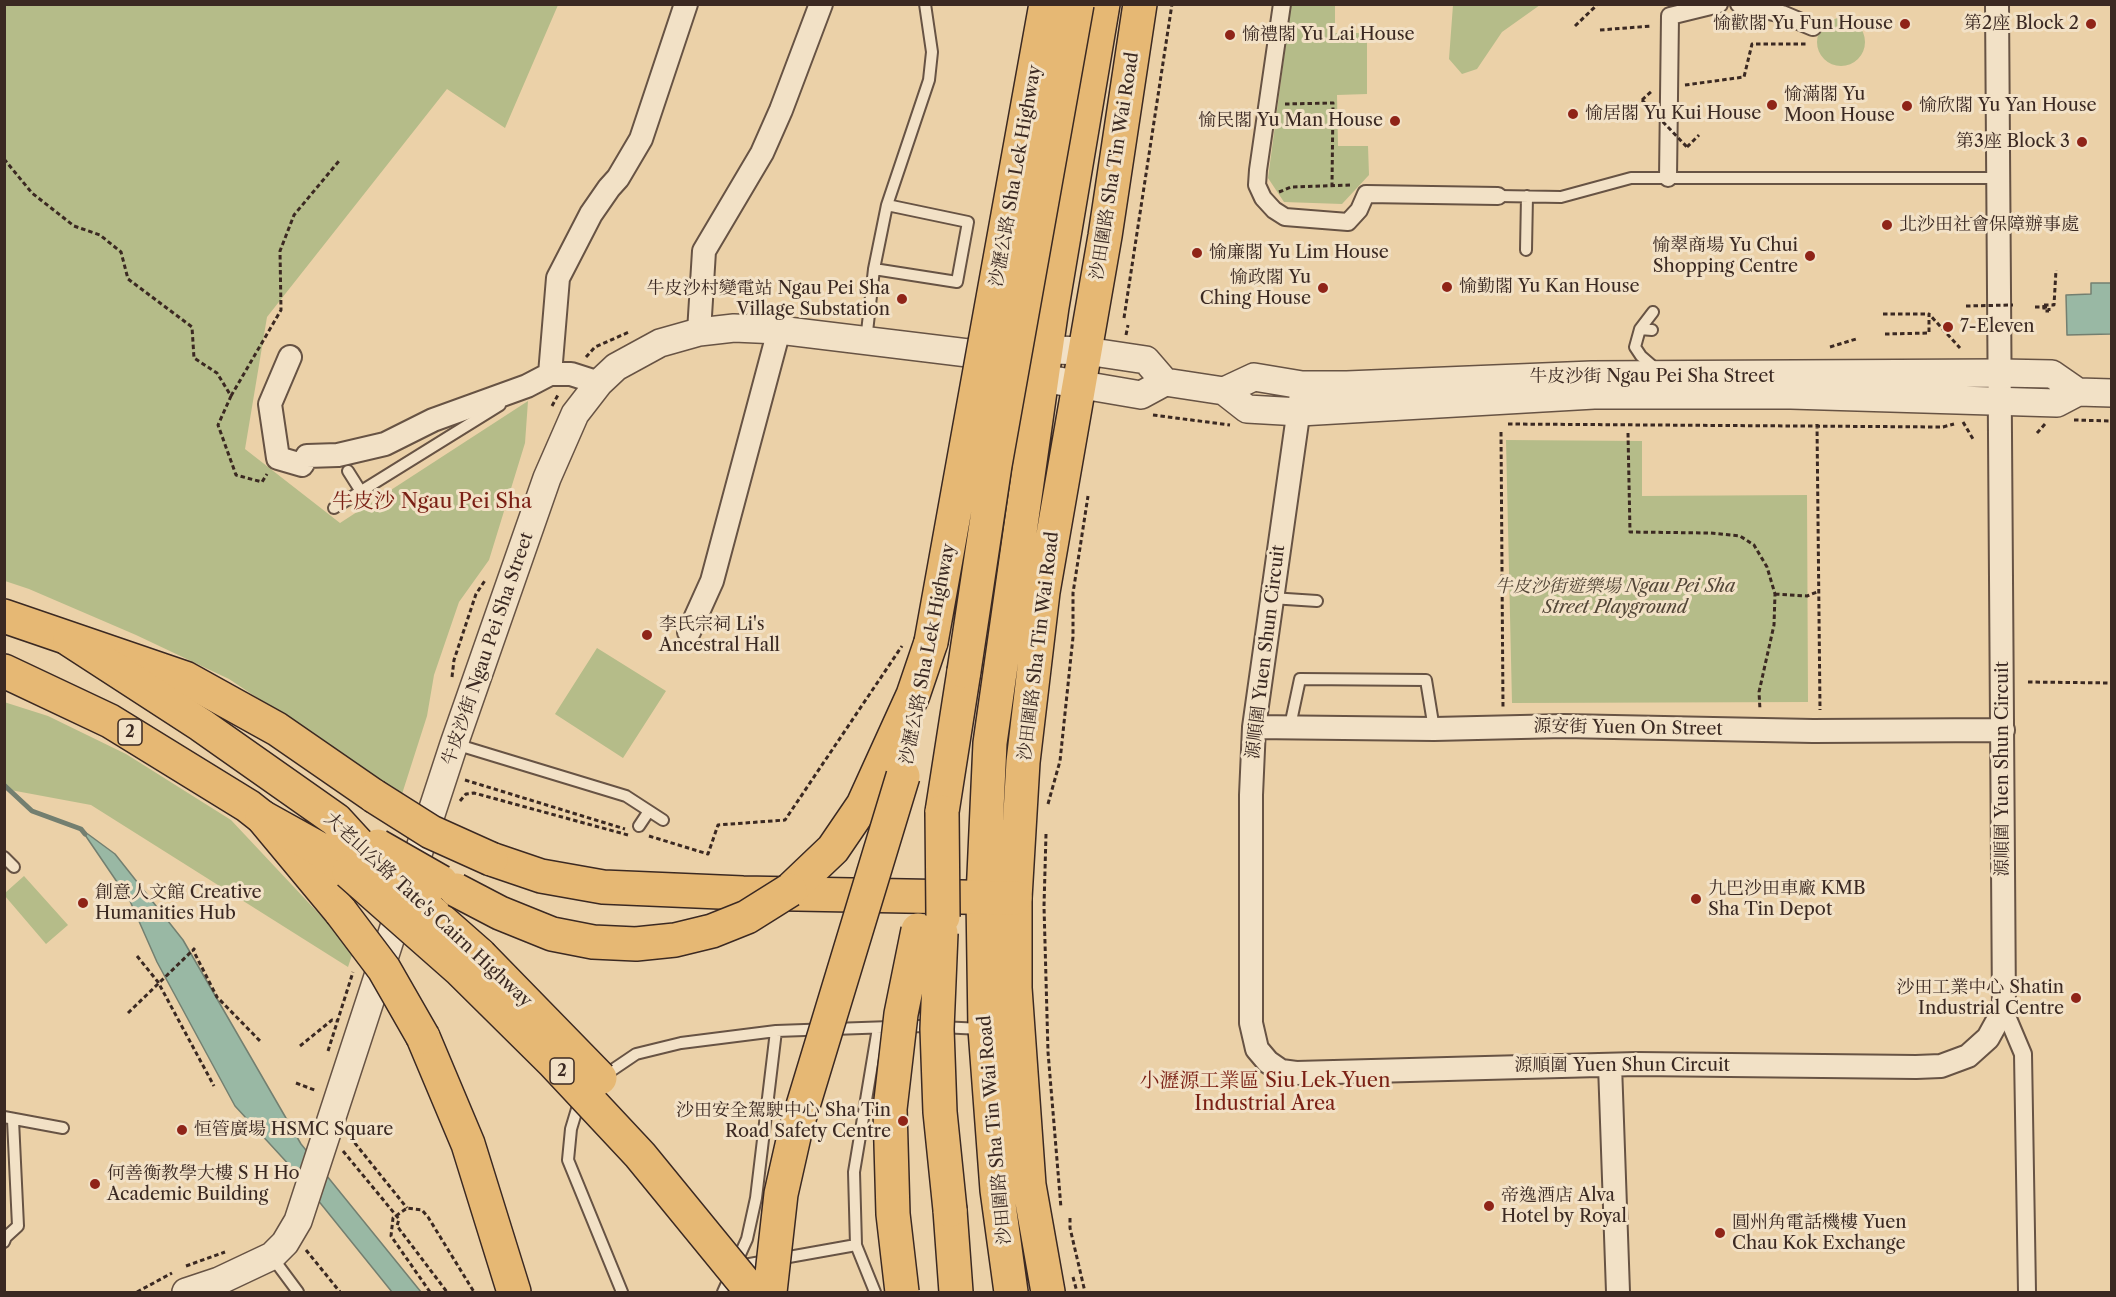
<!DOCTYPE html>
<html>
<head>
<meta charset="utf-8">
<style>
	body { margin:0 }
	#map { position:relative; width:2116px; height:1297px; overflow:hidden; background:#ebd1a8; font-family:"Libre Caslon Text",serif }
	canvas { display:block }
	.frame { position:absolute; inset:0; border:6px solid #3b2922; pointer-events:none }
</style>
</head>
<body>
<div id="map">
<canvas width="2116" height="1297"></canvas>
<div class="frame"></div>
</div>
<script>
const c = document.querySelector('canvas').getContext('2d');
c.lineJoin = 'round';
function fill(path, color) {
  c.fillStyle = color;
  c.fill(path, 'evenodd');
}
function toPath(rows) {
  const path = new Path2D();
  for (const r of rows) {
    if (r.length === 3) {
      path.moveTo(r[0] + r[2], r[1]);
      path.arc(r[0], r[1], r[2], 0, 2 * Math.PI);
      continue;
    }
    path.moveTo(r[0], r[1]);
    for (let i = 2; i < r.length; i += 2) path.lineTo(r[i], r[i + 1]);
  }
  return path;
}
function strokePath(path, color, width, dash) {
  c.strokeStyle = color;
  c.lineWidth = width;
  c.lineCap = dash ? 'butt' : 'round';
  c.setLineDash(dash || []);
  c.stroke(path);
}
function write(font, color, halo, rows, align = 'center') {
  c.font = font + ' "Libre Caslon Text","Noto Serif TC",serif';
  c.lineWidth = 6;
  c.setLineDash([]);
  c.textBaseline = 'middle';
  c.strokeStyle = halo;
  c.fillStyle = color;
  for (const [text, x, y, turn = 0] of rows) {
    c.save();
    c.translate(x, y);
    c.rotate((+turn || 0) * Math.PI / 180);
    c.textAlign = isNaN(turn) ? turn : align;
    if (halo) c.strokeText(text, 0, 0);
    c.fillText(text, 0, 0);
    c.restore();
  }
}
fill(toPath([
	[5,5,558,5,505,128,447,89,267,317,245,449,340,523,528,401,525,443,489,560,459,602,434,675,427,716,402,794,229,679,136,635,29,589,5,581],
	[1291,5,1335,5,1335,33,1367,33,1367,94,1337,95,1338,146,1368,146,1369,175,1342,204,1284,202,1268,178],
	[1453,5,1453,4,1540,5,1502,32,1477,69,1462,74,1449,59],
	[1841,42,24],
	[1506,440,1642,441,1642,496,1807,495,1808,702,1512,703],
	[597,648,666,691,623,758,555,714],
	[4,702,48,716,126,754,231,820,337,933,352,955,348,967,91,805,5,789],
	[24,876,68,925,46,944,5,896,5,893]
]), '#b5bc89');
const water = toPath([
	[2091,283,2111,283,2111,334,2067,335,2066,295,2091,294,2091,283],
	[81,829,115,854,183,940,301,1144,421,1292,392,1292,292,1168,235,1106,157,962,130,901,81,829]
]);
fill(water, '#99b8a4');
strokePath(water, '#737f70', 1.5);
strokePath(toPath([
	[4,785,32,811,81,829,85,834]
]), '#737f70', 5);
const service = toPath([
	[1498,196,1561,197,1631,178,1999,178],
	[1971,224,1999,223],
	[1526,250,1527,196],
	[874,269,957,282,968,222,887,205],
	[1653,312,1640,329,1635,347,1641,356,1656,369],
	[1640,329,1652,330],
	[866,341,874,269,887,205,929,80,932,52,925,4],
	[348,471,360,490],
	[334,508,500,405],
	[1271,598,1317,601],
	[1290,726,1300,679,1426,680,1434,729],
	[455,744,626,796,663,820],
	[639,826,649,811],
	[4,857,14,867],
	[602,1077,636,1054,681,1043,776,1031,919,1026,982,1029],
	[580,1099,571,1129,568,1160,622,1292],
	[4,1117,63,1128],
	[4,1242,6,1237,18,1226,13,1120],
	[272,1257,298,1292],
	[738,1264,744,1265,856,1245],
	[723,1292,747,1239,756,1198,776,1031],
	[875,1292,856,1245,854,1172,878,1028]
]);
const pedestrian = toPath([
	[1282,4,1258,170,1257,185,1263,198,1274,210,1285,217,1348,222,1359,210,1366,194,1498,196],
	[1739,4,1782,14,1813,27],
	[1668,178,1670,16,1719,4],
	[2004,1009,2023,1054,2027,1292]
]);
const minor = toPath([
	[699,332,704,251,762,153,781,110,821,4],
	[290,357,270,404,278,458,302,465,307,456,338,455,385,444,433,420,527,386,550,374,571,374,599,383],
	[550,374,558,278,591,214,609,188,618,178,641,139,686,4],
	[1301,394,1254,727,1251,795,1251,1023,1257,1049,1268,1062,1281,1071,1296,1073,1637,1064,1916,1067,1941,1066,1968,1056,1988,1038,2004,1009,1997,4],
	[689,632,712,581,779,330],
	[1254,727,1434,729,1564,726,1813,731,2003,730],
	[1610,1065,1618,1292]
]);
const tertiary = toPath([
	[1024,375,1141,395,1165,382,1224,391,1247,409,1300,412,1594,395,1791,395,2057,403,2078,392,2112,393],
	[1224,391,1254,377,1302,385,1347,385,1592,375,2001,373,2052,374,2078,392],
	[186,1292,219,1281,272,1256,285,1243,298,1221,454,744,547,478,575,414,599,383,616,367,660,343,699,332,734,328,779,330,968,353,990,348,1086,351,1146,360,1165,382]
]);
const primary = toPath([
	[1011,1292,997,1190,985,1029,983,897,990,743,1052,307,1103,4],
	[1048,1292,1029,1185,1015,988,1015,898,1023,762,1043,592,1105,236,1140,4]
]);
const trunk = toPath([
	[4,616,185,678,277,729,374,796],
	[4,671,110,721,248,806,262,817,341,912],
	[491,859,541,876,603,887,743,893,1015,898],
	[423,1037,468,1144,514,1292]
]);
const motorway = toPath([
	[70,640,201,725,336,820,358,844],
	[942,812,964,671],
	[262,817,316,847,349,872],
	[790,890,833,849,863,805,913,695,931,642],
	[430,911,480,955],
	[950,1210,956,1292]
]);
strokePath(service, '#675344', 14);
strokePath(pedestrian, '#675344', 20);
strokePath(minor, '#675344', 26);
strokePath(tertiary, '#675344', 30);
strokePath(primary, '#3b2922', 36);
strokePath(trunk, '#3b2922', 36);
strokePath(motorway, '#3b2922', 36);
strokePath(toPath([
	[1575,26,1598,4],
	[1600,30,1652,26],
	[1685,85,1744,77,1752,44,1807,44],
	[1642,100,1652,91],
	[1285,104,1333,103,1332,185],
	[1687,147,1699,135],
	[4,159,32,193,74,226,100,235,121,252,128,279,192,327,194,358,217,373,231,396,218,425,236,475,262,482,267,474],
	[1279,192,1291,187,1352,185],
	[2044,305,2054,305,2056,270],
	[2035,307,2049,307,2049,311],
	[1883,314,1929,314],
	[1124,318,1172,4],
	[1885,334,1929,333,1929,314,1960,348],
	[1126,335,1128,325],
	[1830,347,1856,339],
	[586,357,595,347,629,332],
	[231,396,281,310,280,251,294,215,339,161],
	[552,406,559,393],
	[1153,415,1230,425],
	[2074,420,2112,421],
	[1963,422,1973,439],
	[1508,424,1943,427,1954,424],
	[1817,424,1820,710],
	[1501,432,1503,709],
	[1628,433,1630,532,1710,533,1740,536,1754,545,1767,567,1775,594,1774,625,1759,692,1760,710],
	[2037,433,2045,424],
	[1775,594,1807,596,1817,592],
	[452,677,454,660,476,594,486,579],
	[2028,682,2112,683],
	[465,780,625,829],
	[460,801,466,794,474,793,628,835],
	[1048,804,1060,761,1073,637,1073,593,1088,496],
	[1046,834,1044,906,1048,1052,1061,1208],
	[649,836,708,854,718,825,785,820,902,646],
	[195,948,193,950,217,997,261,1042],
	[137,956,158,982,214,1086],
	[128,1013,193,950],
	[300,1046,332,1020,337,1021],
	[328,1051,353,972],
	[296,1083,317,1091],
	[350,1137,407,1208],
	[343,1151,399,1219,397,1226,447,1292],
	[1070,1218,1070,1228,1085,1292],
	[306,1250,340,1292],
	[186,1266,225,1252],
	[1073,1277,1077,1292],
	[137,1292,172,1273],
	[430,1292,391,1236,393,1218,407,1208,422,1210,428,1217,474,1292]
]), '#3b2922', 3, [4.5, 3]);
strokePath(service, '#f2e1c6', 10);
strokePath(pedestrian, '#f2e1c6', 16);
strokePath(minor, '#f2e1c6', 22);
strokePath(tertiary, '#f2e1c6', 27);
strokePath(primary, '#e6b874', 33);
strokePath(trunk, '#e6b874', 33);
strokePath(motorway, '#e6b874', 33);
const trunkBridge = toPath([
	[374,796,431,832,491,859],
	[341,912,384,969,423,1037]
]);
const motorwayBridge = toPath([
	[931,642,1046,4],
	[964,671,995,465,1077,4],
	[942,812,943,917],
	[358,844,430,911],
	[378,846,441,882],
	[349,872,459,969,553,1062,640,1155,752,1292],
	[456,890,500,913,552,934,593,942,636,944,675,940,712,931,747,917,790,890],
	[941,933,937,1029,940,1112,950,1210],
	[480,955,600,1078],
	[770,1292,781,1194,795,1132,903,776],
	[902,1292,893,1214,890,1109,901,1014,918,930]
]);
strokePath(trunkBridge, '#3b2922', 36, []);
strokePath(motorwayBridge, '#3b2922', 36, []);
strokePath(toPath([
	[1642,100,1687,147],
	[2044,305,2044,311,2049,311],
	[1966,306,2013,305]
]), '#3b2922', 3, [4.5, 3]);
strokePath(trunkBridge, '#e6b874', 33);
strokePath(motorwayBridge, '#e6b874', 33);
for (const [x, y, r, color] of [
	[1905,24,6,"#8f2418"],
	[2091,24,6,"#8f2418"],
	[1230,35,6,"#8f2418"],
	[1772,105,6,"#8f2418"],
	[1907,106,6,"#8f2418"],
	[1573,114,6,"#8f2418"],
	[1395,121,6,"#8f2418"],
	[2082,142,6,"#8f2418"],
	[1887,225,6,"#8f2418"],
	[1197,253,6,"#8f2418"],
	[1810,256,6,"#8f2418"],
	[1447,287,6,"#8f2418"],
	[1323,288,6,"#8f2418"],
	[902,299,6,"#8f2418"],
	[1948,327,6,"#8f2418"],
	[647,635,6,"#8f2418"],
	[1696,899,6,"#8f2418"],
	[83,903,6,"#8f2418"],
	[2076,998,6,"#8f2418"],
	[903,1121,6,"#8f2418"],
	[182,1130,6,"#8f2418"],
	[95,1184,6,"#8f2418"],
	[1489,1206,6,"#8f2418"],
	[1720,1233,6,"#8f2418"]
]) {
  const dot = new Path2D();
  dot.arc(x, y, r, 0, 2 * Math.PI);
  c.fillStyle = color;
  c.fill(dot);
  strokePath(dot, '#f2e1c6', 2);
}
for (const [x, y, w] of [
	[130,732,24],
	[562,1071,24]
]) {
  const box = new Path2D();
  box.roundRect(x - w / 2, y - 13, w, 26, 4.5);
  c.fillStyle = '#f2e1c6';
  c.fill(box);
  strokePath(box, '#3b2922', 1.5);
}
write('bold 16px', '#3b2922', null, [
	["2",130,732],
	["2",562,1071]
]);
write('18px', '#3b2922', '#f2e1c6', [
	["愉歡閣 Yu Fun House",1893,24,"right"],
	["第2座 Block 2",2079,24,"right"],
	["愉禮閣 Yu Lai House",1242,35],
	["愉滿閣 Yu",1784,95],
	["Moon House",1784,116],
	["愉欣閣 Yu Yan House",1919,106],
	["愉居閣 Yu Kui House",1585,114],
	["愉民閣 Yu Man House",1383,121,"right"],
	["第3座 Block 3",2070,142,"right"],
	["北沙田社會保障辦事處",1899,225],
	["愉翠商場 Yu Chui",1798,246,"right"],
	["Shopping Centre",1798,267,"right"],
	["愉廉閣 Yu Lim House",1209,253],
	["愉政閣 Yu",1311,278,"right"],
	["Ching House",1311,299,"right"],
	["愉勤閣 Yu Kan House",1459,287],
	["牛皮沙村變電站 Ngau Pei Sha",890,289,"right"],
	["Village Substation",890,310,"right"],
	["7-Eleven",1960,327],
	["李氏宗祠 Li's",659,625],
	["Ancestral Hall",659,646],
	["九巴沙田車廠 KMB",1708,889],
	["Sha Tin Depot",1708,910],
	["創意人文館 Creative",95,893],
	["Humanities Hub",95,914],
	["沙田工業中心 Shatin",2064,988,"right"],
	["Industrial Centre",2064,1009,"right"],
	["沙田安全駕駛中心 Sha Tin",891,1111,"right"],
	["Road Safety Centre",891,1132,"right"],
	["恒管廣場 HSMC Square",194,1130],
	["何善衡教學大樓 S H Ho",107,1174],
	["Academic Building",107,1195],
	["帝逸酒店 Alva",1501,1196],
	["Hotel by Royal",1501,1217],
	["圓州角電話機樓 Yuen",1732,1223],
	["Chau Kok Exchange",1732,1244]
], 'left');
write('18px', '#3b2922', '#f2e1c6', [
	["沙田圍路 Sha Tin Wai Road",1115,166,-81],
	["沙瀝公路 Sha Lek Highway",1016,176,-80],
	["牛皮沙街 Ngau Pei Sha Street",1652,377],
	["沙田圍路 Sha Tin Wai Road",1039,646,-83],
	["牛皮沙街 Ngau Pei Sha Street",488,649,-71],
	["源順圍 Yuen Shun Circuit",1266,652,-83],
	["沙瀝公路 Sha Lek Highway",928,654,-79],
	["源安街 Yuen On Street",1628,728,1],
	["源順圍 Yuen Shun Circuit",2003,769,-90],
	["大老山公路 Tate's Cairn Highway",428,910,43],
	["源順圍 Yuen Shun Circuit",1622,1066],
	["沙田圍路 Sha Tin Wai Road",995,1130,-95]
]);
write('italic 18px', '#534637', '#f2e1c6', [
	["牛皮沙街遊樂場 Ngau Pei Sha",1615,587],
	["Street Playground",1615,608]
]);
write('20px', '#7a1f14', '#f2e1c6', [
	["小瀝源工業區 Siu Lek Yuen",1265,1081],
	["Industrial Area",1265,1104]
]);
write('21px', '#7a1f14', '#f2e1c6', [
	["牛皮沙 Ngau Pei Sha",432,502]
]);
</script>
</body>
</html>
